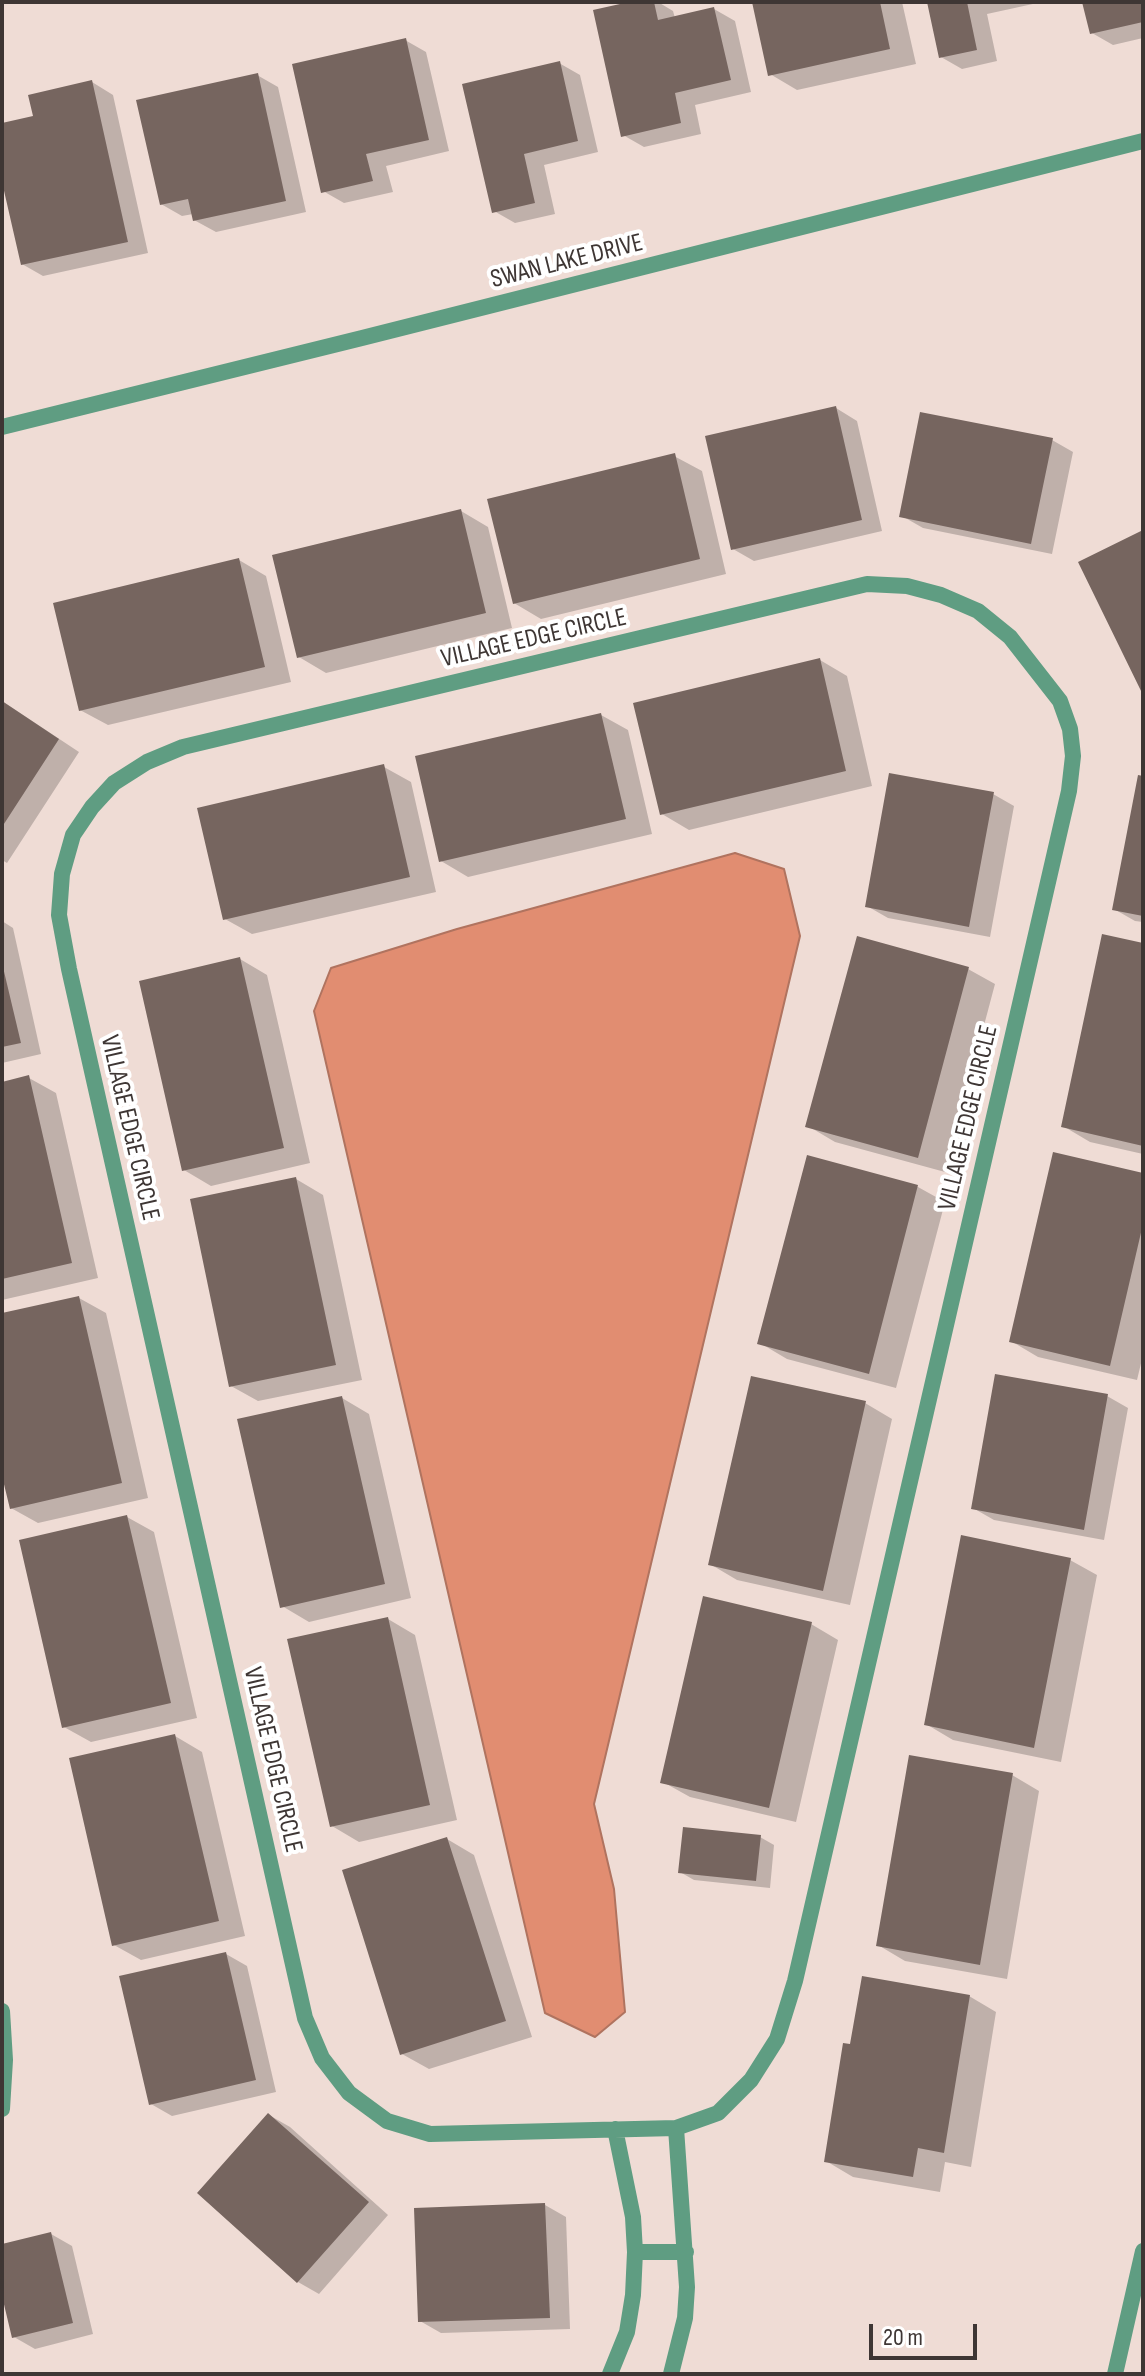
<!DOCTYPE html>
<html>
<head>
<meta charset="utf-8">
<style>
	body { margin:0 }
	#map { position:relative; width:1145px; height:2376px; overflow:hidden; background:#efdcd5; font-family:"Sofia Sans Condensed",sans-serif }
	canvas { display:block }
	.frame { position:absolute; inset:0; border:4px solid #3e3634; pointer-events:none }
	.scale { position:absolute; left:869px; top:2324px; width:108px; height:36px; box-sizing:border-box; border:4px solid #3e3634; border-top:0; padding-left:10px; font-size:24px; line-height:28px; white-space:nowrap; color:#3e3634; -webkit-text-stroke:6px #fff; paint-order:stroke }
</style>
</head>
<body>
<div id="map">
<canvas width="1145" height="2376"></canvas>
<div class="frame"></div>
<div class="scale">20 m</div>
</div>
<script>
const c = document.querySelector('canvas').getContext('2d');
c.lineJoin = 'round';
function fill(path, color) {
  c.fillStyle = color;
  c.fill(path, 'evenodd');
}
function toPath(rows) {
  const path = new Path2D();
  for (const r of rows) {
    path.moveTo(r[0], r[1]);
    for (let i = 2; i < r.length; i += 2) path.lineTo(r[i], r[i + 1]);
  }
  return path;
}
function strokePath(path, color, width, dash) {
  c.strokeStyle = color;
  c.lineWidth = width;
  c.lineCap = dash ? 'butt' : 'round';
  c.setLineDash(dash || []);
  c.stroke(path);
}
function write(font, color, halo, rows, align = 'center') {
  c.font = font + ' "Sofia Sans Condensed",sans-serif';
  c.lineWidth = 8;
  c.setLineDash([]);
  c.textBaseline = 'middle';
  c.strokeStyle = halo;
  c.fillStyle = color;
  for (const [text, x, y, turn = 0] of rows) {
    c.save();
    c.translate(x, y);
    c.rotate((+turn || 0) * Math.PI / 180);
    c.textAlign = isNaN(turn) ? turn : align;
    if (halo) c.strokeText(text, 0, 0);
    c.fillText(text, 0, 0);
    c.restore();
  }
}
const water = toPath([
	[735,853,784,869,800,936,594,1804,614,1889,625,2012,595,2037,545,2013,314,1011,331,968,457,929,735,853]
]);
fill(water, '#e18d71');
strokePath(water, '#b0735f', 2);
fill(toPath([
	[638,2,658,2,673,11,675,18,714,9,735,21,751,92,695,105,701,134,644,147,623,135],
	[754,2,902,2,916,64,797,90,770,74],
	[929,2,1042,2,987,14,997,61,962,69,941,57],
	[1084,2,1143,2,1143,38,1113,45,1092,33],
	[405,40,426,52,449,151,386,166,393,192,344,203,323,191],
	[559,63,580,75,598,152,544,165,555,214,515,223,494,211],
	[257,75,278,87,306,212,216,232,194,220,193,214,182,216,161,204],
	[92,82,113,95,148,253,43,276,22,264,2,173,2,125,35,118],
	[836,408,857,421,882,531,754,561,733,549],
	[1052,440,1073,452,1052,554,923,528,902,516],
	[674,456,702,471,726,574,541,619,514,603],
	[461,511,488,527,512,628,326,673,299,657],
	[239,560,266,576,291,682,108,725,80,710],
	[820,660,847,676,872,786,689,830,662,814],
	[2,701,79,752,7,863,2,860],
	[601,715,628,730,652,834,468,877,441,861],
	[384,767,411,782,436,892,252,934,225,919],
	[1143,778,1143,922,1135,921,1114,909],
	[993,794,1014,806,990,937,888,918,867,906],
	[2,921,13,928,41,1054,2,1063],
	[1143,945,1143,1154,1090,1142,1063,1126],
	[240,959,267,975,310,1163,211,1186,184,1170],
	[968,969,995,984,945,1172,835,1142,808,1126],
	[29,1078,56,1093,98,1278,2,1300,2,1084],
	[808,1158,918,1187,945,1202,896,1388,787,1359,760,1343],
	[1143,1175,1143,1355,1137,1380,1038,1357,1011,1341],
	[296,1179,323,1195,362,1380,258,1401,231,1386],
	[79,1298,106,1313,148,1498,38,1523,11,1508,2,1467,2,1316],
	[1107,1396,1128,1408,1104,1540,994,1520,973,1508],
	[342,1398,369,1414,411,1598,309,1622,282,1606],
	[865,1403,892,1419,850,1605,737,1580,710,1564],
	[127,1517,154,1532,197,1718,91,1742,64,1727],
	[1070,1560,1097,1575,1061,1762,953,1740,926,1724],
	[388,1619,415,1635,457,1820,359,1842,332,1826],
	[811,1624,838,1640,796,1822,690,1797,663,1782],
	[175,1736,202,1752,245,1936,141,1960,114,1945],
	[1012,1775,1039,1791,1007,1979,905,1961,878,1945],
	[760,1837,774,1845,770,1888,694,1880,680,1872],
	[447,1839,474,1855,532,2037,429,2069,402,2054],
	[226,1954,247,1966,276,2092,172,2116,151,2104],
	[969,1996,996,2012,971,2167,945,2162,940,2192,853,2177,826,2161,852,2046],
	[269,2115,290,2127,388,2215,319,2294,298,2282,200,2193],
	[545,2205,566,2217,570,2329,441,2333,420,2321],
	[51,2234,72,2246,93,2334,35,2349,14,2337,2,2288,2,2246]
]), '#0003');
fill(toPath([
	[629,2,654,2,658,20,714,7,731,80,675,93,681,123,621,137,593,10],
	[752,2,880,2,890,49,768,76],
	[927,2,967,2,977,50,939,58],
	[1082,2,1143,2,1143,22,1090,34],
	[406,38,429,140,366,154,373,181,321,193,292,64],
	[560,61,578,141,524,154,535,203,492,213,462,84],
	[258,73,286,201,193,221,188,199,160,205,136,100],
	[92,80,128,242,21,265,2,182,2,123,33,116,28,95],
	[836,406,862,520,731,550,705,436],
	[920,412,1053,438,1031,544,899,517],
	[675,453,700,559,513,604,487,499],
	[461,509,486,613,297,658,272,555],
	[1143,530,1143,695,1078,562],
	[239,558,265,667,79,711,53,603],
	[820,658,846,771,660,815,633,703],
	[2,701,59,739,2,827],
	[601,713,626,819,439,862,415,756],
	[384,764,410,877,223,920,197,808],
	[889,773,994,792,969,927,865,907],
	[1138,775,1143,776,1143,916,1112,910],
	[1102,934,1143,943,1143,1146,1061,1127],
	[857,936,969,967,918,1158,805,1127],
	[240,957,284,1148,182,1171,139,981],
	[2,963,21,1043,2,1047],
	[29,1075,72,1263,2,1279,2,1082],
	[1053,1152,1143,1173,1143,1224,1110,1366,1009,1342],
	[807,1155,918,1185,869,1374,757,1344],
	[296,1177,336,1365,229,1387,190,1199],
	[79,1296,122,1483,10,1509,2,1476,2,1313],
	[995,1374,1108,1394,1084,1530,971,1509],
	[751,1376,866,1401,823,1591,708,1565],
	[342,1396,385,1584,280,1608,237,1419],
	[127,1515,171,1703,62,1728,19,1540],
	[961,1535,1071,1558,1034,1748,924,1725],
	[703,1596,812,1622,769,1808,660,1783],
	[388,1617,430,1805,330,1827,287,1639],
	[175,1734,219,1921,112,1946,69,1758],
	[909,1755,1013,1773,980,1965,876,1946],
	[683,1827,761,1835,756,1881,678,1873],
	[447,1837,506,2021,400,2055,342,1870],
	[226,1952,256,2080,149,2105,119,1976],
	[862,1976,970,1995,944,2153,918,2148,913,2177,824,2162,843,2043,850,2044],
	[268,2113,369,2202,297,2283,197,2193],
	[545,2203,550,2318,418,2322,414,2208],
	[51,2232,73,2323,12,2338,2,2296,2,2244]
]), '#76655f');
strokePath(toPath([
	[2,427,362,338,1143,141],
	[867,584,907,586,941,595,978,611,1010,637,1060,701,1070,729,1073,756,1069,791,795,1981,777,2039,751,2080,718,2113,676,2128,430,2134,387,2121,349,2093,322,2058,305,2018,69,969,59,915,62,874,73,835,92,807,114,783,147,762,183,747,867,584],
	[2,2011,5,2060,2,2109],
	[635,2252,686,2252],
	[610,2374,627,2332,633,2295,635,2252,633,2217,615,2129],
	[671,2374,685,2318,687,2287,676,2128],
	[1115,2374,1143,2251]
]), '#5f9d82', 16);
write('26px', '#3e3634', '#fff', [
	["SWAN LAKE DRIVE",567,262,-14],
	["VILLAGE EDGE CIRCLE",534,639,-13],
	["VILLAGE EDGE CIRCLE",969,1118,-77],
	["VILLAGE EDGE CIRCLE",129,1128,77],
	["VILLAGE EDGE CIRCLE",272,1760,77]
]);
</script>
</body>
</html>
